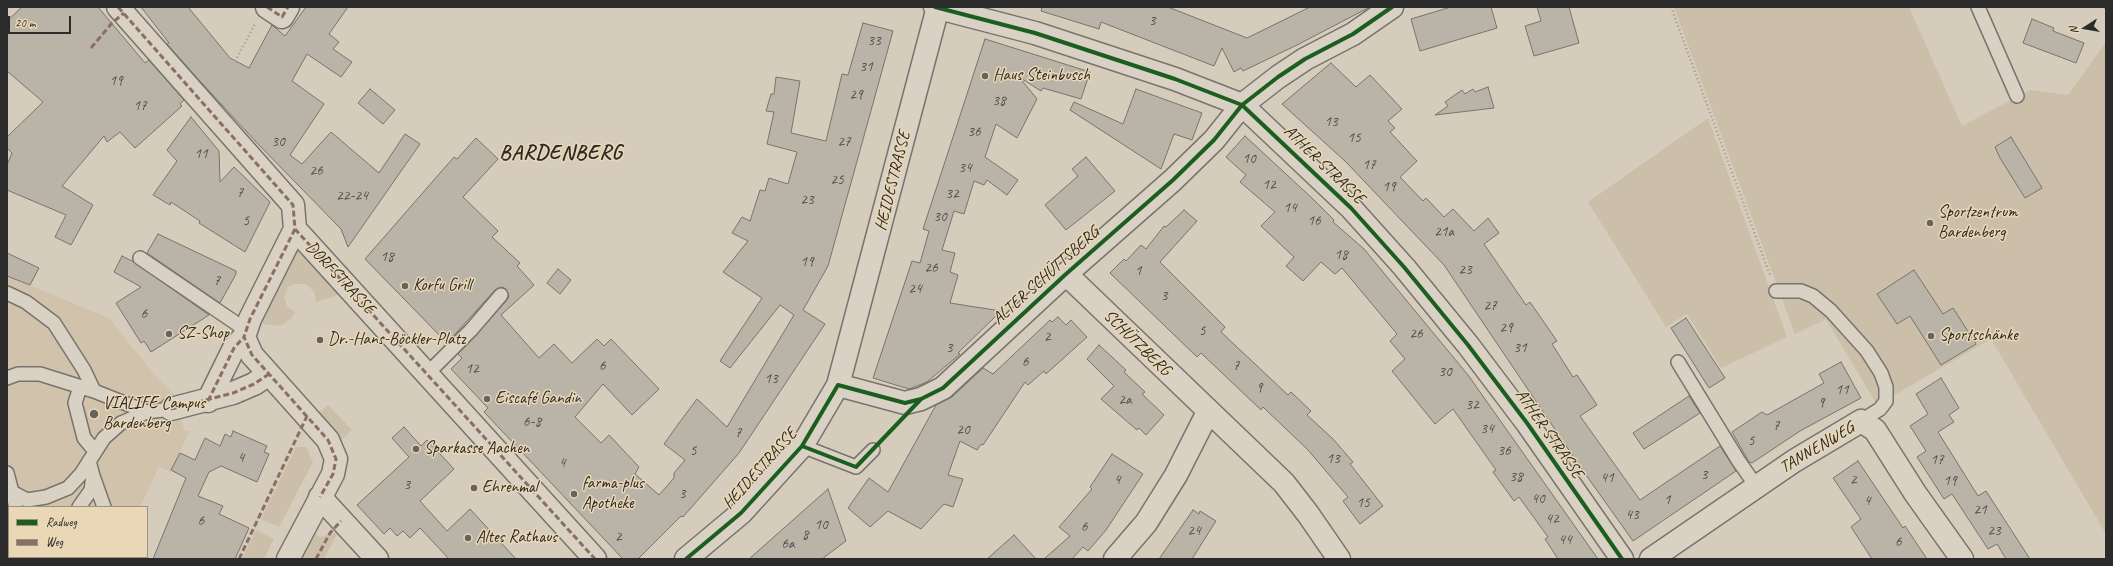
<!DOCTYPE html>
<html>
<head>
<meta charset="utf-8">
<style>
	body { margin:0 }
	#map { position:relative; width:2113px; height:566px; overflow:hidden; background:#d6ccbb; font-family:Caveat,sans-serif }
	canvas { display:block }
	.frame { position:absolute; inset:0; border:8px solid #2b2b2b; pointer-events:none }
	.legend { position:absolute; left:8px; top:506px; width:140px; height:52px; box-sizing:border-box; background:#ead7b5; border:1px solid #9e927e; margin:0; padding:5px 7px; list-style:none; font-size:12px; color:#2b2b2b }
	.legend li { display:flex; align-items:center; gap:8px; height:20px }
	.legend b { width:20px; border:1px solid #9e927e }
	.north { position:absolute; left:2065px; top:8px; width:40px; height:40px; -webkit-text-stroke:3px #ead7b5; paint-order:stroke; rotate:258deg; font-size:11px; font-weight:700; line-height:16px; text-align:center; color:#2b2b2b }
	.north::after { content:''; display:block; margin:auto; width:14px; height:18px; background:#2b2b2b; clip-path:polygon(50% 0,100% 100%,50% 72%,0 100%) }
	.scale { position:absolute; left:8px; top:16px; width:63px; height:18px; box-sizing:border-box; border:2px solid #2b2b2b; border-top:0; padding-left:5px; font-size:12px; line-height:14px; white-space:nowrap; color:#2b2b2b; -webkit-text-stroke:3px #ead7b5; paint-order:stroke }
</style>
</head>
<body>
<div id="map">
<canvas width="2113" height="566"></canvas>
<div class="frame"></div>
<ul class="legend">
<li><b style="height:5px;background:#1b5e20"></b>Radweg</li>
<li><b style="height:5px;background:#8d6e63"></b>Weg</li>
</ul>
<div class="north">N</div>
<div class="scale">20 m</div>
</div>
<script>
const c = document.querySelector('canvas').getContext('2d');
c.lineJoin = 'round';
function fill(path, color) {
  c.fillStyle = color;
  c.fill(path, 'evenodd');
}
function toPath(rows) {
  const path = new Path2D();
  for (const r of rows) {
    path.moveTo(r[0], r[1]);
    for (let i = 2; i < r.length; i += 2) path.lineTo(r[i], r[i + 1]);
  }
  return path;
}
function strokePath(path, color, width, dash) {
  c.strokeStyle = color;
  c.lineWidth = width;
  c.lineCap = dash ? 'butt' : 'round';
  c.setLineDash(dash || []);
  c.stroke(path);
}
function write(font, color, halo, rows, align = 'center') {
  c.font = font + ' Caveat,sans-serif';
  c.lineWidth = 3;
  c.setLineDash([]);
  c.textBaseline = 'middle';
  c.strokeStyle = halo;
  c.fillStyle = color;
  for (const [text, x, y, turn = 0] of rows) {
    c.save();
    c.translate(x, y);
    c.rotate((+turn || 0) * Math.PI / 180);
    c.textAlign = isNaN(turn) ? turn : align;
    if (halo) c.strokeText(text, 0, 0);
    c.fillText(text, 0, 0);
    c.restore();
  }
}
fill(toPath([
	[7,276,109,318,153,373,178,399,184,431,190,430,171,472,159,467,140,507,9,507,9,557,130,557,129,559,7,559]
]), '#d1c3ab');
fill(toPath([
	[1674,7,1909,7,1962,126,2030,90,2068,95,2106,42,2106,534,1991,339,1877,405,1826,319,1795,334],
	[1708,118,1787,337,1721,368,1687,314,1666,327,1588,202],
	[296,246,341,294,316,302,314,292,306,284,294,284,288,287,284,297,287,307,295,312,291,319,280,326,263,324,259,320],
	[328,405,352,430,341,440,318,414],
	[296,447,306,447,313,462,279,527,261,519],
	[256,530,274,539,264,559,242,559],
	[338,532,324,559,301,559,315,534,320,537]
]), '#ccbfa9');
const building = toPath([
	[22,7,98,7,145,63,149,60,184,100,180,104,182,106,135,148,120,132,107,142,104,136,62,186,93,205,71,245,55,237,66,215,7,190,7,165,12,153,7,148,7,137,43,102,7,71,7,21,22,7],
	[141,7,188,7,230,58,249,68,272,25,285,36,306,7,348,7,329,34,339,42,333,49,352,62,341,77,307,54,292,81,324,104,290,155,302,164,331,132,379,173,405,134,420,144,348,247,341,229,258,144,199,80,167,44,169,43,141,7],
	[1042,7,1168,7,1247,38,1310,7,1370,7,1297,45,1243,71,1241,68,1234,72,1222,48,1214,66,1101,22,1099,29,1041,11,1042,7],
	[1451,7,1491,7,1497,28,1420,51,1411,19,1451,7],
	[1537,7,1569,7,1579,43,1534,56,1525,26,1541,21,1537,7],
	[2032,19,2054,28,2053,31,2084,43,2076,63,2023,43,2032,19],
	[863,23,893,31,828,266,803,310,825,324,739,453,683,517,681,516,638,559,623,559,484,412,488,408,451,369,462,358,458,354,507,300,509,296,506,289,502,287,495,290,447,343,365,259,454,157,457,159,476,138,498,159,463,197,498,231,492,237,520,263,517,266,534,285,501,315,539,358,554,344,572,363,597,339,604,346,611,339,659,389,632,415,603,384,575,417,601,443,609,435,639,467,635,474,659,495,674,478,674,473,685,460,664,444,679,423,697,399,727,427,794,315,780,305,730,368,720,361,762,298,723,272,748,241,732,233,742,217,750,221,760,190,765,191,769,178,788,184,797,152,767,144,774,112,766,111,771,94,774,94,776,77,800,81,791,133,826,141,842,74,848,75,863,23],
	[985,39,1090,72,1081,99,1043,88,1041,91,1019,77,1037,99,1017,138,996,124,985,157,1018,180,1007,195,987,180,984,185,974,181,964,214,954,211,942,250,955,253,950,272,958,275,950,303,1001,311,958,353,960,354,927,382,909,389,873,378,912,261,920,263,929,231,923,229,985,39],
	[1331,63,1356,87,1370,75,1402,109,1388,121,1395,128,1390,132,1417,161,1400,177,1423,201,1426,198,1444,217,1453,209,1474,231,1488,218,1499,233,1484,244,1526,305,1530,302,1557,341,1552,344,1573,377,1577,375,1597,405,1580,416,1640,500,1720,446,1736,471,1633,541,1581,468,1444,265,1345,161,1282,104,1331,63],
	[1488,87,1494,108,1435,115,1448,106,1445,102,1462,90,1465,94,1473,89,1475,92,1488,87],
	[370,89,395,110,383,124,358,103,370,89],
	[1136,89,1202,113,1192,140,1174,134,1161,169,1070,110,1074,102,1123,124,1136,89],
	[191,117,219,151,220,182,234,167,270,202,245,252,199,223,200,221,171,202,170,205,153,195,177,161,167,150,191,117],
	[1245,136,1314,200,1334,220,1333,222,1364,249,1468,375,1598,559,1558,559,1545,539,1548,537,1519,497,1514,501,1493,472,1496,470,1453,409,1435,424,1392,371,1405,359,1390,341,1397,334,1342,268,1335,274,1321,262,1303,281,1286,266,1294,257,1261,226,1275,212,1240,182,1246,175,1226,157,1245,136],
	[2011,137,2042,188,2025,198,2000,158,1995,147,2011,137],
	[1086,157,1115,191,1066,230,1045,205,1078,176,1072,169,1086,157],
	[1184,210,1197,221,1160,262,1225,327,1221,332,1288,395,1291,392,1311,411,1307,415,1333,439,1353,462,1350,464,1383,506,1360,524,1343,501,1348,497,1308,450,1263,407,1261,410,1201,353,1197,357,1110,273,1124,259,1126,261,1141,245,1146,249,1164,226,1166,227,1184,210],
	[158,234,236,271,236,274,220,303,147,253,158,234],
	[7,253,39,268,30,285,7,276,7,253],
	[122,256,134,262,209,315,151,352,144,341,141,343,116,303,141,287,114,272,122,256],
	[558,269,571,280,560,294,547,283,558,269],
	[1914,270,1943,314,1953,308,1976,344,1941,365,1910,316,1897,324,1877,294,1914,270],
	[1058,317,1066,325,1071,320,1087,337,1046,374,1044,371,1028,385,1025,382,983,445,981,444,977,450,960,441,948,475,963,479,953,507,944,504,921,529,888,511,870,527,848,508,869,478,888,492,936,405,952,397,983,368,993,374,1050,320,1052,322,1058,317],
	[1686,318,1725,378,1709,388,1671,328,1686,318],
	[1099,345,1126,370,1124,372,1145,392,1142,394,1164,415,1146,435,1139,428,1137,430,1101,399,1114,386,1087,359,1099,345],
	[1841,362,1861,398,1800,431,1752,463,1749,462,1732,432,1762,412,1767,415,1824,383,1819,374,1841,362],
	[1941,378,1959,408,1949,415,1954,422,1938,432,1978,496,1986,491,2030,559,2006,559,1997,544,1988,549,1952,494,1944,499,1917,457,1926,451,1910,426,1928,414,1916,394,1941,378],
	[1689,396,1700,413,1644,449,1633,433,1689,396],
	[404,427,421,446,427,440,454,469,420,501,447,531,470,509,516,559,449,559,420,528,410,538,403,531,397,536,390,528,384,534,357,505,409,457,392,438,404,427],
	[233,431,267,446,264,452,269,454,257,482,221,466,209,472,198,496,223,506,219,514,249,528,235,559,153,559,186,478,171,470,180,453,195,460,205,438,220,446,225,434,231,437,233,431],
	[1112,454,1143,474,1106,530,1088,551,1083,547,1072,559,1044,559,1070,536,1059,527,1092,489,1090,487,1112,454],
	[1858,461,1903,528,1905,526,1927,559,1872,559,1851,527,1861,519,1833,478,1858,461],
	[828,489,846,541,822,559,749,559,828,489],
	[1193,510,1199,514,1200,511,1216,521,1192,559,1159,559,1193,510],
	[1014,535,1036,559,987,559,1014,535]
]);
fill(building, '#bab3a7');
strokePath(building, '#78736c', 1);
const service = toPath([
	[1978,7,2017,96],
	[140,258,246,330],
	[1776,291,1801,291,1813,296,1831,311,1867,351,1881,373,1886,387,1886,401,1880,409,1861,421],
	[7,293,26,302,54,323,84,370,94,391],
	[1678,362,1738,460,1756,486],
	[427,374,471,330,501,295],
	[7,378,18,374,40,374,94,391,147,412,171,409],
	[80,387,75,403,84,438,95,451],
	[802,446,856,467,873,450],
	[7,473,16,507],
	[93,476,104,507],
	[12,492,27,500,46,497,68,488,81,474,104,438,121,423,147,412],
	[79,507,91,490,93,476,89,461],
	[103,559,104,557]
]);
const minor = toPath([
	[118,7,293,205,295,229,595,559],
	[267,7,282,17,288,7],
	[935,7,1035,33,1175,79,1242,105,1351,208,1404,267,1468,345,1527,423,1622,559],
	[1066,274,1284,483,1308,514,1339,559],
	[838,385,905,403,921,399,943,388,1066,274,1173,180,1214,140,1242,105,1278,77,1305,59,1353,34,1392,7],
	[208,401,234,348,244,337],
	[171,409,233,393,254,384,269,374],
	[320,497,377,559],
	[288,559,333,474,336,459,328,440,252,355,244,337,250,319,295,229],
	[686,559,741,513,802,446,838,385,938,7],
	[1115,559,1146,523,1176,475,1208,412],
	[1651,559,1794,461,1861,421,1875,430,1915,493,1962,559]
]);
strokePath(service, '#78736c', 16);
strokePath(minor, '#78736c', 25);
strokePath(toPath([
	[1671,7,1770,275],
	[235,61,255,24]
]), '#9e9890', 2.5, [1, 3]);
strokePath(service, '#d9d1c4', 13);
strokePath(minor, '#d9d1c4', 22);
strokePath(toPath([
	[118,7,293,205,295,229,595,559],
	[267,7,282,17,288,7],
	[2105,7,2106,8],
	[91,48,112,23,124,13],
	[295,229,250,319,244,337,252,355,328,440,336,459,333,474,320,497],
	[208,401,234,348,244,337],
	[171,409,233,393,254,384,269,374],
	[239,559,307,416],
	[316,559,330,533,341,521]
]), '#8d6e63', 3, [6, 3]);
strokePath(toPath([
	[935,7,1035,33,1175,79,1242,105,1351,208,1404,267,1468,345,1527,423,1622,559],
	[802,446,856,467,921,399],
	[686,559,741,513,802,446,838,385,905,403,921,399,943,388,1066,274,1173,180,1214,140,1242,105,1278,77,1305,59,1353,34,1392,7]
]), '#1b5e20', 4);
for (const [x, y, r, color] of [
	[985,76,4,"#67635d"],
	[1930,223,4,"#67635d"],
	[405,286,4,"#67635d"],
	[169,334,4,"#67635d"],
	[1931,336,4,"#67635d"],
	[320,340,4,"#67635d"],
	[487,399,4,"#67635d"],
	[94,414,5,"#67635d"],
	[416,449,4,"#67635d"],
	[474,488,4,"#67635d"],
	[574,494,4,"#67635d"],
	[468,538,4,"#67635d"]
]) {
  const dot = new Path2D();
  dot.arc(x, y, r, 0, 2 * Math.PI);
  c.fillStyle = color;
  c.fill(dot);
  strokePath(dot, '#ead7b5', 1.5);
}
write('15px', '#4f4d4a', null, [
	["3",1152,21],
	["33",874,41],
	["31",866,67],
	["19",116,81],
	["29",856,95],
	["38",999,101],
	["17",140,106],
	["13",1331,122],
	["36",974,132],
	["15",1354,138],
	["30",278,142],
	["27",844,142],
	["11",201,154],
	["10",1249,159],
	["17",1369,165],
	["34",965,168],
	["26",316,171],
	["25",837,180],
	["12",1269,185],
	["19",1389,187],
	["7",240,193],
	["32",952,194],
	["22-24",352,196],
	["23",807,200],
	["14",1290,208],
	["30",940,217],
	["5",246,221],
	["16",1314,221],
	["21a",1444,232],
	["18",1341,255],
	["18",387,257],
	["19",807,262],
	["26",931,268],
	["23",1465,270],
	["1",1138,271],
	["7",217,281],
	["24",915,289],
	["3",1164,296],
	["27",1490,306],
	["6",144,314],
	["29",1506,328],
	["5",1202,331],
	["26",1416,334],
	["2",1047,337],
	["3",949,348],
	["31",1520,348],
	["6",1025,362],
	["6",602,366],
	["7",1236,366],
	["12",472,369],
	["30",1445,372],
	["13",771,379],
	["9",1259,388],
	["11",1842,390],
	["2a",1125,400],
	["9",1821,403],
	["32",1472,405],
	["6-8",532,422],
	["7",1776,426],
	["34",1487,429],
	["20",963,430],
	["7",738,433],
	["5",1751,441],
	["5",693,451],
	["36",1504,451],
	["4",241,458],
	["13",1333,459],
	["17",1937,460],
	["4",562,463],
	["3",1704,475],
	["38",1516,477],
	["41",1607,478],
	["4",1117,480],
	["2",1853,480],
	["19",1950,481],
	["3",407,485],
	["3",682,494],
	["40",1538,499],
	["1",1667,500],
	["4",1867,501],
	["15",1363,503],
	["21",1980,510],
	["43",1632,515],
	["42",1552,519],
	["6",201,521],
	["10",821,525],
	["6",1084,527],
	["24",1194,531],
	["23",1994,531],
	["8",805,535],
	["2",618,537],
	["44",1565,540],
	["6",1898,542],
	["6a",788,544]
]);
write('17px', '#2b2b2b', '#ead7b5', [
	["Haus Steinbusch",993,76],
	["Sportzentrum",1938,213],
	["Bardenberg",1938,233],
	["Korfu Grill",413,286],
	["SZ-Shop",177,334],
	["Sportschänke",1939,336],
	["Dr.-Hans-Böckler-Platz",328,340],
	["Eiscafé Gandin",495,399],
	["VIALIFE Campus",103,404],
	["Bardenberg",103,424],
	["Sparkasse Aachen",424,449],
	["farma-plus",582,484],
	["Apotheke",582,504],
	["Ehrenmal",482,488],
	["Altes Rathaus",476,538]
], 'left');
write('17px', '#2b2b2b', '#ead7b5', [
	["ATHER STRASSE",1324,165,44],
	["HEIDESTRASSE",893,181,-76],
	["ALTER SCHÜTTSBERG",1046,276,-42],
	["DORFSTRASSE",340,278,47],
	["SCHÜTZBERG",1137,343,44],
	["ATHER STRASSE",1549,434,55],
	["TANNENWEG",1817,448,-31],
	["HEIDESTRASSE",760,469,-48]
]);
c.letterSpacing = '1px';
write('bold 21px', '#2b2b2b', '#ead7b5', [
	["BARDENBERG",561,153]
]);
c.letterSpacing = '0px';
</script>
</body>
</html>
